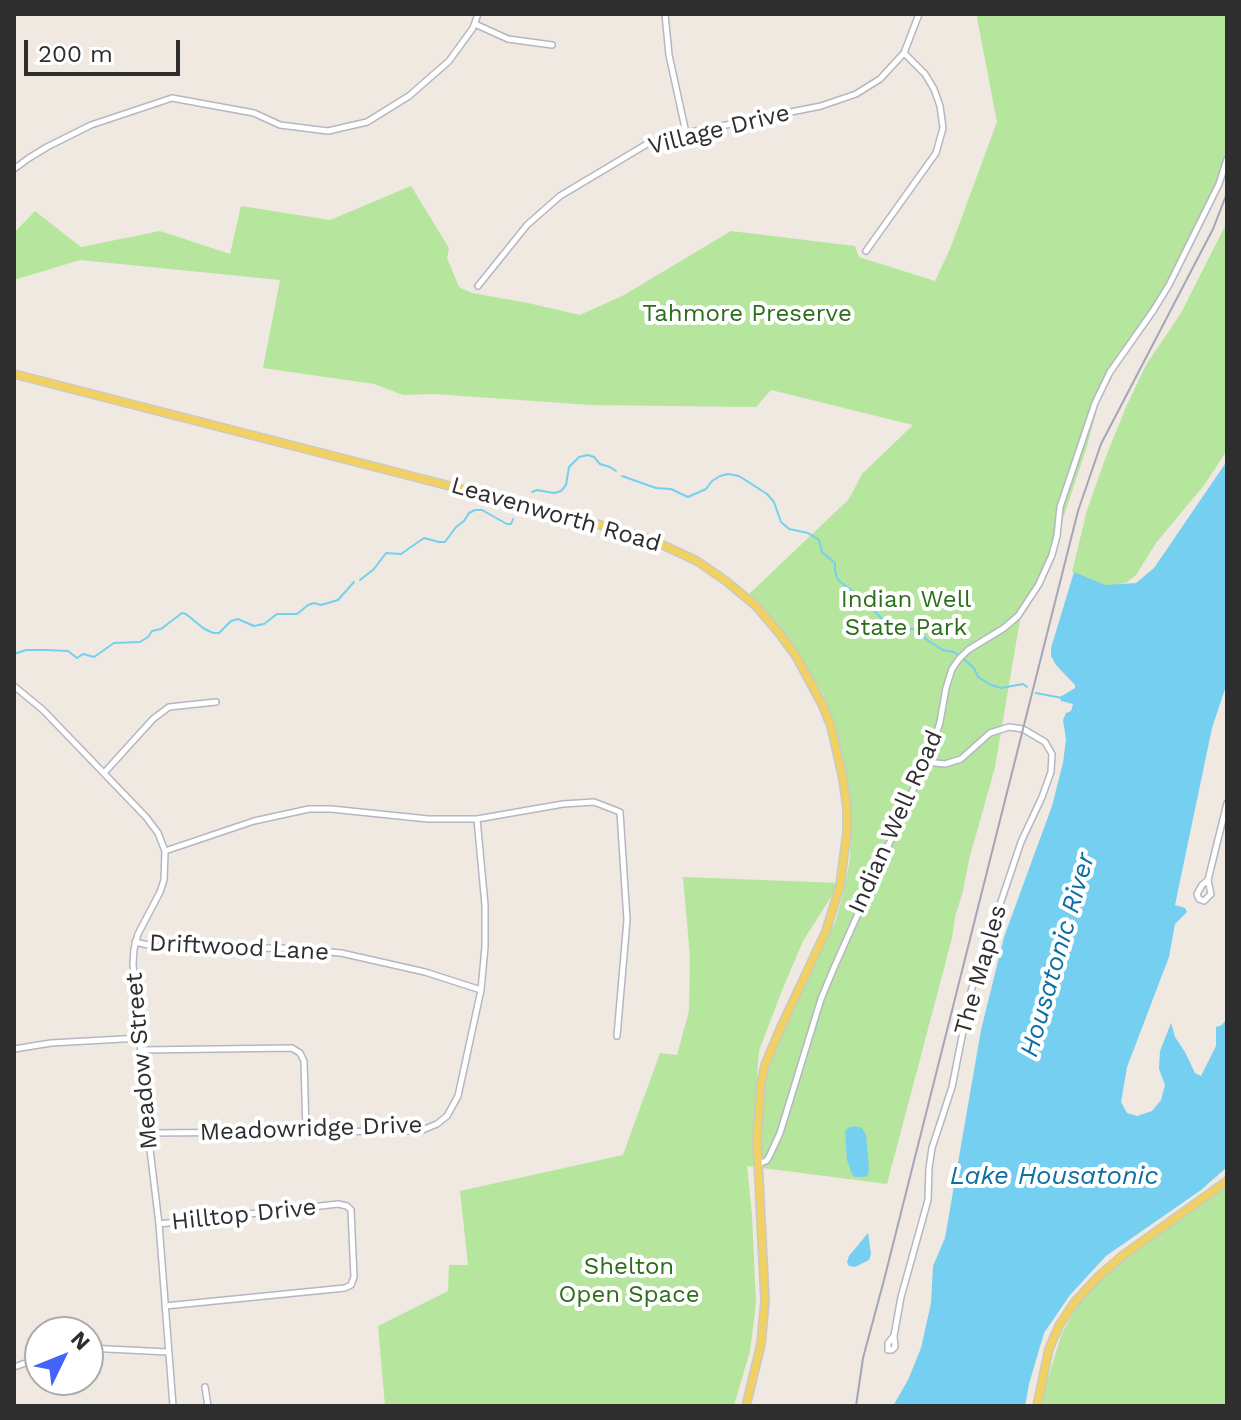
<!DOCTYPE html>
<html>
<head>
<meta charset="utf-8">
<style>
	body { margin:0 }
	#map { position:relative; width:1241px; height:1420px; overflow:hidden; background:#efe9e1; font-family:"Work Sans",sans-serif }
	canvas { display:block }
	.frame { position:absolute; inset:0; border:16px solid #2e2e2e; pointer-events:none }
	.north { position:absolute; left:24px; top:1316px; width:80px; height:80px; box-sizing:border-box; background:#fff; border:2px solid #ababab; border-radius:50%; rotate:47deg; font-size:22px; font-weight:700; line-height:32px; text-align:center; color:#2e2e2e }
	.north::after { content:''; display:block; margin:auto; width:28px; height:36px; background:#4264fb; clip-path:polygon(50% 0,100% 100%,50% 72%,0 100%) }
	.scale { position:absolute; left:24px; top:40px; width:156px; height:36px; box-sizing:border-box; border:4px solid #2e2e2e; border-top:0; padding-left:10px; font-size:24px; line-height:28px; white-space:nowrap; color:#2e2e2e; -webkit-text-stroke:6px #fff; paint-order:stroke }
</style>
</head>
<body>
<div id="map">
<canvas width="1241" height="1420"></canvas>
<div class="frame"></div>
<div class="north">N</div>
<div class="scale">200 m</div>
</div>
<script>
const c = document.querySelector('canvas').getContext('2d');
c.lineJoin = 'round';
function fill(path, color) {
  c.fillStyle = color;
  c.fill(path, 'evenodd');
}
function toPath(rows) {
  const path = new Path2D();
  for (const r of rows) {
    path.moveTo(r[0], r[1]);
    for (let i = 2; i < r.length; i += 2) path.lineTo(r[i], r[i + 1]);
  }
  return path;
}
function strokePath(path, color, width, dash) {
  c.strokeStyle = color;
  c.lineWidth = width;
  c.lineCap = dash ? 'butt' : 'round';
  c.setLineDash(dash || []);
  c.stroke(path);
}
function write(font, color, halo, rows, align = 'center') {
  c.font = font + ' "Work Sans",sans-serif';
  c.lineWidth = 8;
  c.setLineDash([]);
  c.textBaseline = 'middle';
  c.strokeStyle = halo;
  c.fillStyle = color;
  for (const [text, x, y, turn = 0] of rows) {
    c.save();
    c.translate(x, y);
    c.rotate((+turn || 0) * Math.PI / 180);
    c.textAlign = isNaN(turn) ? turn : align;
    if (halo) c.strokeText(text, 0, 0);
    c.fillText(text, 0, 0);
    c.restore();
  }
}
fill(toPath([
	[978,14,1227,14,1227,167,1152,316,1120,359,1102,391,1087,446,1052,552,1039,588,1021,614,995,767,969,860,963,891,955,917,952,938,887,1184,747,1166,752,1215,756,1303,750,1351,734,1406,385,1406,378,1326,448,1291,449,1265,468,1265,460,1191,623,1155,660,1053,677,1055,689,1011,690,957,683,877,840,883,803,941,781,993,759,1051,756,1088,760,1073,807,969,835,923,843,894,850,859,851,805,841,749,823,694,789,642,747,596,849,499,862,474,913,425,771,390,756,407,590,405,434,394,403,395,374,384,263,368,280,280,80,260,14,280,14,233,35,211,81,247,160,231,230,254,241,206,330,220,411,186,449,248,447,258,459,287,472,293,528,303,580,315,624,295,731,231,855,246,859,257,935,281,950,249,997,122,977,18],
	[1227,222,1227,450,1205,484,1156,543,1136,575,1127,582,1117,585,1099,585,1083,579,1075,572,1072,572,1087,510,1105,459,1126,407,1146,365,1181,313],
	[1227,1179,1227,1406,1041,1406,1042,1397,1062,1333,1082,1298,1103,1274]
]), '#b6e59e');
fill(toPath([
	[1227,461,1227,683,1212,728,1175,905,1185,908,1187,912,1175,924,1169,957,1127,1067,1121,1102,1127,1113,1137,1116,1152,1111,1161,1100,1165,1085,1159,1069,1160,1051,1171,1023,1175,1037,1185,1052,1195,1073,1201,1076,1216,1046,1216,1027,1222,1025,1227,1018,1227,1167,1201,1190,1106,1256,1070,1295,1044,1333,1029,1384,1025,1406,893,1406,908,1380,921,1348,931,1303,933,1266,945,1238,981,1030,1004,937,1052,806,1063,763,1066,739,1063,720,1066,713,1071,711,1073,704,1061,701,1060,697,1075,688,1075,685,1056,665,1051,656,1051,648,1074,572,1105,585,1136,583,1154,568],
	[854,1126,862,1128,866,1135,869,1169,868,1175,864,1177,855,1177,852,1174,847,1160,845,1131,848,1128],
	[868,1233,871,1254,869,1260,855,1267,849,1266,847,1262,849,1256]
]), '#75cff0');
strokePath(toPath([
	[622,476,656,488,671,489,688,497,706,489,712,481,720,476,728,474,739,476,767,494,774,502,781,522,789,529,808,533,819,540,822,552,835,563,835,571,838,580,863,599,881,618,895,621,902,627,910,629,917,629,927,640,943,650,954,652,966,661,974,668,978,677,991,685,1001,688,1023,684,1027,687],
	[532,492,537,490,554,493,561,491,566,485,569,467,579,457,588,455,594,457,600,464,610,467,616,471],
	[360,580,374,569,386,553,401,554,424,538,439,542,445,542,456,527,464,521,469,513,475,510,482,510,507,524,511,524,513,519],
	[14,654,26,650,47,650,68,651,77,658,83,654,94,657,114,643,140,642,148,637,152,631,161,629,182,613,186,614,203,628,213,633,219,633,231,621,238,619,254,626,264,624,277,614,297,614,308,605,314,603,321,605,338,600,354,582],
	[1036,693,1062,698]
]), '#75cff0', 2);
const minor = toPath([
	[665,14,669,55,686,133],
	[475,24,508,39,552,45],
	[14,169,29,158,47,147,91,125,172,98,254,113,280,125,328,131,367,122,409,96,449,61,473,28,478,14],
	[866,251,936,153,943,128,940,106,934,89,925,74,904,53],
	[478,286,527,225,560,196,647,144,686,133,821,106,856,94,880,79,904,53,919,14],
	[14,686,43,710,146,817,158,833,165,851,164,880,160,892,138,934,134,949,133,964,148,1133,159,1224,173,1406],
	[104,773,153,719,169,707,216,702],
	[165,851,254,821,309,809,331,809,428,819,477,819,563,804,594,802,620,812,627,920,617,1036],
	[1208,880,1211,894,1204,901,1199,899,1197,894,1202,885,1208,880,1227,803],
	[135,942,166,949,281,948,341,953,425,972,481,990],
	[14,1049,51,1043,140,1038],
	[141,1050,292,1048,300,1053,304,1061,306,1131],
	[148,1133,420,1131,437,1124,447,1116,458,1096,481,990,485,947,485,905,477,819],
	[758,1164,766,1161,769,1157,780,1133,821,999,833,970,933,745,940,722,946,688,952,669,959,659,968,650,1004,628,1018,616,1039,584,1052,555,1057,536,1060,507,1095,403,1110,372,1153,311,1169,285,1219,184,1227,159],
	[159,1224,338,1204,347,1206,351,1210,354,1277,351,1285,345,1288,165,1306],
	[894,1336,895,1347,892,1350,888,1350,888,1343,894,1336,901,1297,928,1200,929,1168,932,1148,952,1087,971,991,1021,842,1042,797,1051,772,1052,754,1045,742,1023,729,1009,727,990,733,961,759,945,764,926,762],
	[88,1348,168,1352],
	[14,1367,40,1358],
	[205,1387,208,1406]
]);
const major = toPath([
	[14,374,586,521,650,539,697,561,726,581,756,606,779,633,796,656,822,704,831,726,843,779,847,808,847,832,840,886,826,931,781,1027,765,1065,761,1083,757,1140,765,1301,761,1344,746,1406],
	[1037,1406,1049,1349,1059,1326,1074,1303,1098,1277,1122,1256,1227,1181]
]);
strokePath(minor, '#b4b7c1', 8);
strokePath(major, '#c9c9c9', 10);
strokePath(minor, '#fff', 5);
strokePath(major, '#f2d163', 7);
strokePath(toPath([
	[856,1406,863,1358,884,1280,1078,511,1101,444,1213,229,1227,193]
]), '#a3a6b8', 2);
write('24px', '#2e2e2e', '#fff', [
	["Village Drive",719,130,-14],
	["Leavenworth Road",556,515,16],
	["Indian Well Road",896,822,-66],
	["Driftwood Lane",239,948,3],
	["The Maples",981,970,-74],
	["Meadow Street",142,1061,-95],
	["Meadowridge Drive",311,1129,-2],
	["Hilltop Drive",244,1215,-6]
]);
write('24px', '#2c6e1b', '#fff', [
	["Tahmore Preserve",747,314],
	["Indian Well",906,600],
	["State Park",906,628],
	["Shelton",629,1267],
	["Open Space",629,1295]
]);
write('italic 26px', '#0d6fa3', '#fff', [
	["Housatonic River",1058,955,-74],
	["Lake Housatonic",1054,1176]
]);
</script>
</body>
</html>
